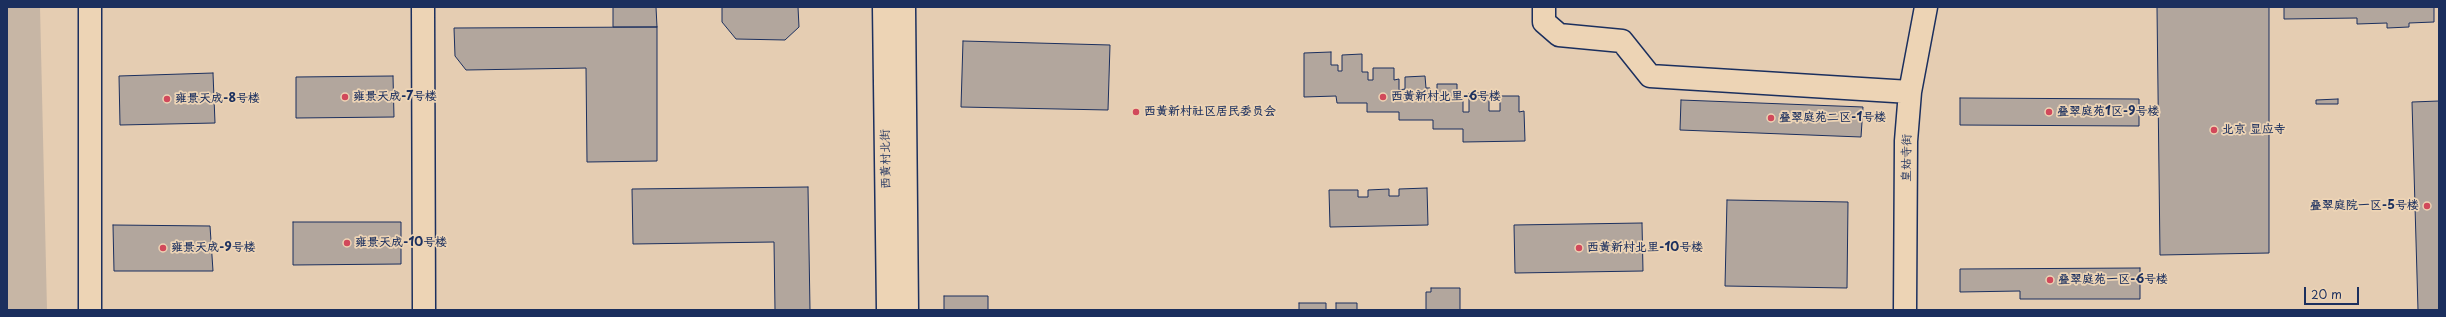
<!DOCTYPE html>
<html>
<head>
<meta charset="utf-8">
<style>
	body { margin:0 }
	#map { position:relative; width:2446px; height:317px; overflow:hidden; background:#e5cdb2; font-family:"Playpen Sans",sans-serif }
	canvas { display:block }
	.frame { position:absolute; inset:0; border:8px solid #1b2f5e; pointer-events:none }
	.scale { position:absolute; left:2304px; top:287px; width:55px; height:18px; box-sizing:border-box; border:2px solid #1b2f5e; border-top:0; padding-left:5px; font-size:12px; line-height:14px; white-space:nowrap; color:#1b2f5e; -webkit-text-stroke:3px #edd4b5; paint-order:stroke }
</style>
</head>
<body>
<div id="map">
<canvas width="2446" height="317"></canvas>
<div class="frame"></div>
<div class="scale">20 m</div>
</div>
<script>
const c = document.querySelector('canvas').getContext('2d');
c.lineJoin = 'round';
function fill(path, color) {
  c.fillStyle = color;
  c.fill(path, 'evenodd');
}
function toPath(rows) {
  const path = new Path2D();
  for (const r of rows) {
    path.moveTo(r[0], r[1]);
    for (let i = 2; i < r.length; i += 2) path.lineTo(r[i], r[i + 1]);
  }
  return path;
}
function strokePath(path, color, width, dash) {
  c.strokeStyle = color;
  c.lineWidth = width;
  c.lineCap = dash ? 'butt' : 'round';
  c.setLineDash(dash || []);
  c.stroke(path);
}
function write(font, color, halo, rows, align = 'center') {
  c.font = font + ' "Playpen Sans","LXGW WenKai TC",sans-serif';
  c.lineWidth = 3.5;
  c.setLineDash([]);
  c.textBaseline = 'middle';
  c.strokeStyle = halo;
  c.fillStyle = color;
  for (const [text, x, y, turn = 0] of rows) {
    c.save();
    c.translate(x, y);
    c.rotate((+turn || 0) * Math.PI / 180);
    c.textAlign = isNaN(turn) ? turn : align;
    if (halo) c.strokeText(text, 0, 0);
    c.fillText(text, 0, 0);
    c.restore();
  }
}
fill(toPath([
	[7,7,40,7,47,310,7,310]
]), '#c7b6a5');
const building = toPath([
	[613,7,656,7,657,27,613,27,613,7],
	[722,7,798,7,799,27,785,40,736,39,722,22,722,7],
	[2157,7,2269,7,2269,253,2160,255,2157,7],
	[2284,7,2434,7,2434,22,2409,23,2409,27,2387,28,2387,23,2357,24,2357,18,2284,19,2284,7],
	[657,27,657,161,587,162,586,68,466,70,455,56,454,28,657,27],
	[963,41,1110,45,1108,110,961,107,963,41],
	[1331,52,1331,65,1338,65,1338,71,1342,71,1342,55,1362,54,1362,72,1368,72,1368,80,1373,80,1373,68,1394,68,1394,80,1399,79,1399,90,1405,89,1405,77,1425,76,1426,88,1430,88,1430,98,1437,98,1437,84,1457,84,1457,97,1463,97,1463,112,1469,112,1469,93,1489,93,1489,111,1500,111,1500,96,1519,96,1519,112,1524,111,1525,141,1463,142,1463,129,1433,129,1433,120,1399,120,1399,112,1367,112,1367,103,1337,103,1336,96,1304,97,1304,53,1331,52],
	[213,73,215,123,120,125,119,76,213,73],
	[393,76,394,117,296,118,296,77,393,76],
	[1960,98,2139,99,2139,126,1960,125,1960,98],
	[2338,99,2338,104,2316,104,2316,100,2338,99],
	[1681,100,1863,107,1861,137,1680,130,1681,100],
	[2439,101,2439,310,2418,310,2412,102,2439,101],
	[808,187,810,310,775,310,774,242,633,244,632,189,808,187],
	[1427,188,1428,225,1330,227,1329,190,1358,190,1358,197,1368,197,1368,190,1389,189,1389,196,1399,196,1399,189,1427,188],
	[1727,200,1848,202,1847,288,1725,286,1727,200],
	[293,222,401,222,401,264,293,265,293,222],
	[1642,223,1643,271,1515,273,1514,225,1642,223],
	[113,225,210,226,213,271,114,271,113,225],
	[2140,268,2140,299,2020,299,2020,291,1960,292,1960,269,2140,268],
	[1431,288,1460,288,1460,310,1426,310,1426,292,1431,292,1431,288],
	[944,296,988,296,988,310,944,310,944,296],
	[1299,303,1326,303,1326,310,1299,310,1299,303],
	[1336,303,1357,303,1357,310,1363,310,1336,310,1336,303]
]);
fill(building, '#b2a69d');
strokePath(building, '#1b2f5e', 1);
const minor = toPath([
	[423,7,424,310],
	[884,7,888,310],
	[904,7,907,310],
	[1544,7,1544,22,1559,35,1622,41,1650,76,1910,92],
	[90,310,90,7],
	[1905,310,1906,141,1910,92,1926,7]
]);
strokePath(minor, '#1b2f5e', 25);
strokePath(minor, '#edd4b5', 22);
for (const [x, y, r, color] of [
	[345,97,4,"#d1495b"],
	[1383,97,4,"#d1495b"],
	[167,99,4,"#d1495b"],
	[1136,112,4,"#d1495b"],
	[2049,112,4,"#d1495b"],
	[1771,118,4,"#d1495b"],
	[2214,130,4,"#d1495b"],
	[2427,206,4,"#d1495b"],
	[347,243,4,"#d1495b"],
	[163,248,4,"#d1495b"],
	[1579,248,4,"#d1495b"],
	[2050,280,4,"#d1495b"]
]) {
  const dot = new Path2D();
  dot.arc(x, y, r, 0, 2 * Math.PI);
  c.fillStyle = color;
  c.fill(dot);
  strokePath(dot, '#edd4b5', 1.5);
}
write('bold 12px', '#1b2f5e', '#edd4b5', [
	["雍景天成-7号楼",353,97],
	["西黄新村北里-6号楼",1391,97],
	["雍景天成-8号楼",175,99],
	["西黄新村社区居民委员会",1144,112],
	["叠翠庭苑1区-9号楼",2057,112],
	["叠翠庭苑二区-1号楼",1779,118],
	["北京 显应寺",2222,130],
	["叠翠庭院一区-5号楼",2419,206,"right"],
	["雍景天成-10号楼",355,243],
	["雍景天成-9号楼",171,248],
	["西黄新村北里-10号楼",1587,248],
	["叠翠庭苑一区-6号楼",2058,280]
], 'left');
write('12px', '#1b2f5e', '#edd4b5', [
	["皇姑寺街",1907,158,-89],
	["西黄村北街",886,159,-91]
]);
</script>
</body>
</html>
